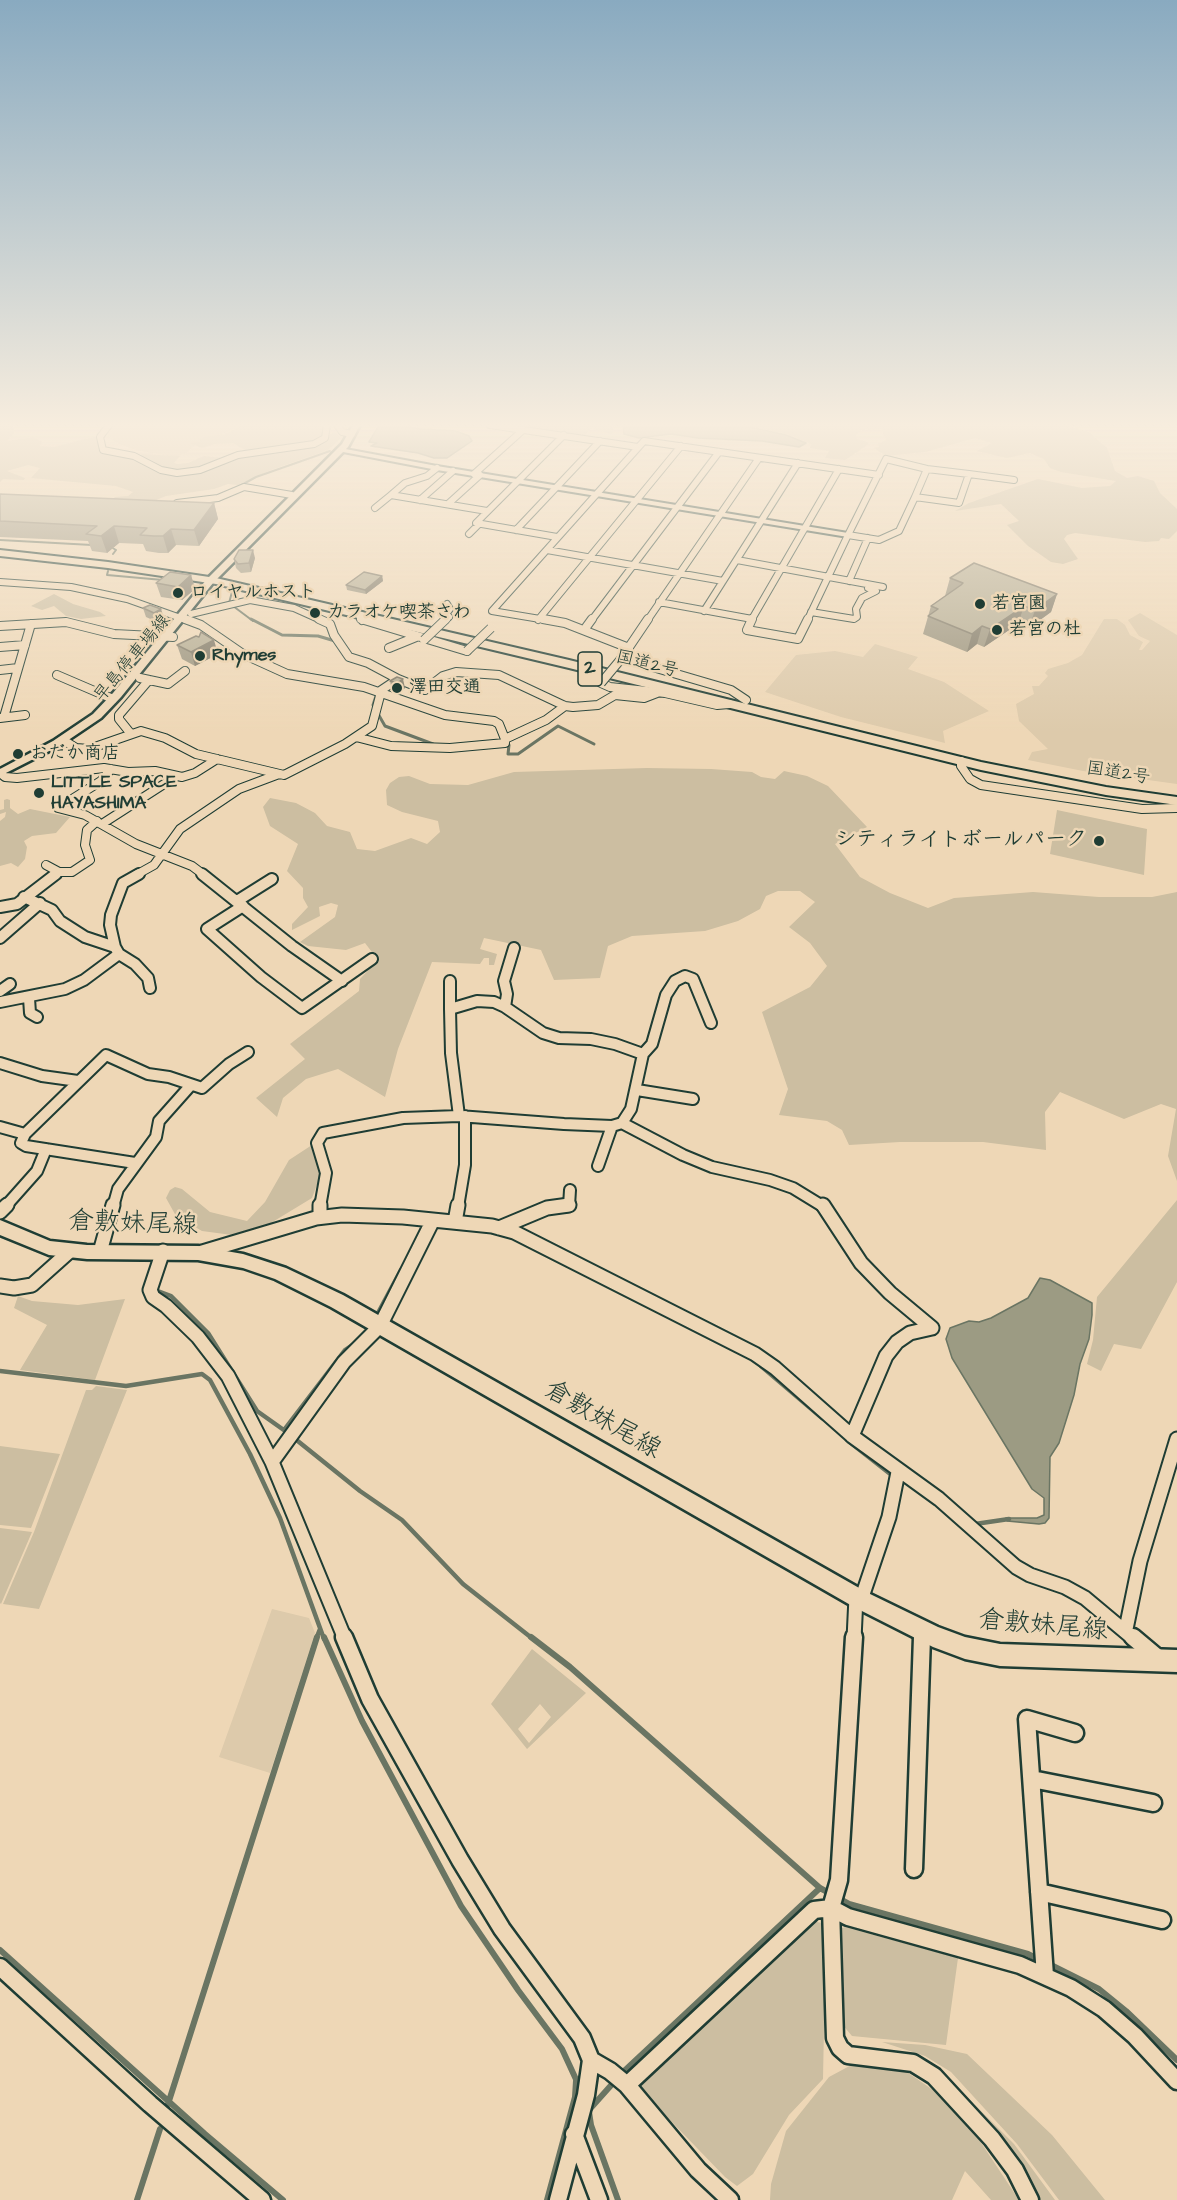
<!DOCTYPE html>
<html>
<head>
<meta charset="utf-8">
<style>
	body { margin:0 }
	canvas { display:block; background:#eed7b6 }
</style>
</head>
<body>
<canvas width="1177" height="2200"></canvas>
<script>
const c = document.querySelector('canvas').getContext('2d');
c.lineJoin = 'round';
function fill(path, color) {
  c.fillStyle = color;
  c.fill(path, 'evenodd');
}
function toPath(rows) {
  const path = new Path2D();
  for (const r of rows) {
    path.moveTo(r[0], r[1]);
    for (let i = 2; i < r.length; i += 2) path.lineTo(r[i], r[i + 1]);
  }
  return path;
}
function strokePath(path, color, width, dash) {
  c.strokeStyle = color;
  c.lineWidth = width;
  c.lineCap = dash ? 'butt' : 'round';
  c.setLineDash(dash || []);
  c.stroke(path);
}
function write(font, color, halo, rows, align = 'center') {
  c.font = font + ' "Architects Daughter","Klee One",sans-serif';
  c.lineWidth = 5;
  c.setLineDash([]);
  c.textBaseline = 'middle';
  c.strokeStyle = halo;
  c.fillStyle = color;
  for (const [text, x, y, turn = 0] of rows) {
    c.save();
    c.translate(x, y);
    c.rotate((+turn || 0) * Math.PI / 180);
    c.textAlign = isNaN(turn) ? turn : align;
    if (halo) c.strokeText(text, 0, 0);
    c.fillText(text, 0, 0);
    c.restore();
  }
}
fill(toPath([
	[113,425,245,425,196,444,186,453,176,457,136,450,115,442,107,433],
	[1140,613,1177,635,1177,784,1083,771,1028,760,1032,752,1048,749,1019,721,1016,704,1034,694,1032,686,1039,686,1048,676,1045,673,1048,669,1068,663,1082,655,1104,619,1117,619,1125,625,1130,635,1143,642,1139,650,1142,650,1150,641,1139,636,1128,620],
	[875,644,918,657,908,669,944,682,989,711,943,731,945,743,841,717,765,692,796,655,835,651,863,657],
	[272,1609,309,1618,315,1633,270,1773,219,1757]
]), '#ddcaab');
fill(toPath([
	[0,425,13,425,15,432,7,441,34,437,42,442,40,446,54,447,97,436,99,450,143,461,171,474,248,456,315,446,328,441,330,434,335,432,341,438,328,450,271,470,238,485,228,484,214,489,166,496,151,502,111,501,115,497,128,496,133,492,116,486,31,478,40,468,28,465,7,471,25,478,24,480,3,479,0,482],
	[244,425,323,425,323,436,319,441,248,452,233,443,215,444,202,448,190,443,200,442,200,439,204,437,225,434],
	[525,425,529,425,528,428,531,425,612,425,613,432,611,434,591,428,585,435,558,434,530,430,524,427],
	[744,425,1065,425,1089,432,1107,448,1115,471,1127,478,1138,476,1154,481,1160,493,1177,509,1177,531,1169,539,1161,538,1159,541,1145,542,1075,533,1067,535,1064,539,1078,559,1063,564,1051,562,1028,546,1007,525,1019,521,1001,504,955,511,969,503,1038,479,1082,488,1110,486,1116,481,1061,472,1050,468,1044,459,1030,453,1007,458,977,451,992,443,975,438,925,452,886,456,874,448,879,447,878,444,886,440,881,429,862,430,856,435,857,439,867,442,869,444,845,460,825,458,829,451,810,448,811,444,787,434],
	[142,454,180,456,174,463,177,464,188,463,204,456,223,458,189,471,162,469,139,456],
	[54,594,73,604,100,612,106,616,81,619,66,616,54,606,42,610,31,606],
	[647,768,711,769,752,772,761,777,775,779,784,771,807,776,828,786,867,827,835,844,860,877,890,893,928,908,954,898,1033,892,1099,897,1152,897,1177,892,1177,1181,1168,1156,1176,1109,1161,1104,1124,1119,1060,1092,1045,1112,1046,1150,983,1142,900,1142,849,1145,842,1130,827,1121,779,1115,788,1089,762,1012,810,987,827,966,810,943,789,927,815,902,800,891,778,891,766,896,760,909,738,921,705,931,632,936,608,946,600,978,554,980,541,950,484,938,480,949,497,954,494,965,489,965,489,958,484,958,480,964,432,962,398,1049,385,1097,338,1069,306,1079,283,1098,277,1117,256,1098,305,1059,290,1044,359,991,360,979,378,960,365,943,346,950,308,946,300,942,335,917,338,905,331,903,319,907,320,916,292,930,292,924,308,907,303,898,303,888,287,871,298,844,270,826,263,807,270,798,296,803,315,813,327,826,350,832,357,849,375,851,411,838,427,844,440,832,438,821,402,812,387,805,386,790,390,783,399,777,409,776,430,784,468,785,514,772],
	[7,799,10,800,10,808,18,814,30,809,70,817,56,833,32,836,24,841,27,847,25,859,18,867,11,863,0,866,0,821,5,817,6,812,0,814,0,810,4,809,4,800],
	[1057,810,1147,829,1144,875,1050,854],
	[312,1145,321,1174,312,1198,256,1232,232,1235,202,1231,176,1216,166,1198,170,1190,175,1187,182,1189,210,1212,247,1221,265,1202,289,1160],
	[1177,1200,1177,1282,1141,1349,1114,1344,1101,1371,1087,1364,1093,1340,1097,1297],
	[18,1296,32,1301,78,1305,125,1299,95,1380,20,1370,47,1325,14,1308],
	[96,1386,127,1390,39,1609,3,1604,34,1532,86,1390,92,1390],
	[0,1446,60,1454,31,1528,0,1525],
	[0,1528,32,1532,1,1604,0,1603],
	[532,1649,586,1693,527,1749,491,1704],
	[540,1704,551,1717,529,1743,518,1729],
	[813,1921,826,1924,823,2079,789,2115,753,2174,737,2186,725,2177,639,2088],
	[845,1927,958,1958,946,2045,852,2036,841,2023,839,1935,840,1929],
	[882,2042,925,2045,967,2054,1052,2135,1105,2200,1059,2200,1017,2144,951,2072,925,2056],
	[857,2062,901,2068,936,2092,970,2126,1019,2200,991,2200,965,2171,952,2200,770,2200,771,2184,786,2131,829,2077],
	[944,2074,1014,2144,1055,2200,1040,2200,993,2127]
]), '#ccbea1');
const water = toPath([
	[379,425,402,425,420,429,456,431,469,436,472,441,447,458,434,458,418,453,371,446,377,443,369,442,379,425],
	[623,425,741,425,786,435,806,443,799,447,762,441,698,438,671,434,639,438,624,434,623,425],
	[1040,1278,1050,1280,1092,1303,1092,1315,1089,1339,1080,1364,1074,1395,1059,1443,1050,1457,1049,1518,1045,1523,1039,1524,1007,1521,1006,1518,1037,1518,1044,1515,1044,1498,1032,1489,952,1358,946,1339,950,1328,969,1321,979,1322,991,1318,1028,1298,1040,1278]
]);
fill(water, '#9c9b83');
strokePath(water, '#6a7563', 1.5);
strokePath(toPath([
	[236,488,256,477,330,451],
	[0,540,92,545],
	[111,547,116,550,113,554],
	[108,571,107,575,163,580],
	[232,592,229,603,253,621]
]), '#6a7563', 2);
strokePath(toPath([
	[251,619,282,635,318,636,335,641],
	[376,696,373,705,385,726,433,744],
	[505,746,509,745,508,754,518,754,558,726,594,744]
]), '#6a7563', 3);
strokePath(toPath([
	[155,1290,171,1296,208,1333,257,1411,288,1433],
	[378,1313,401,1270],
	[761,1366,822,1418],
	[0,1371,126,1386,202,1374,210,1380,250,1454,280,1518,324,1639],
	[284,1430,345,1350,354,1344],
	[294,1438,360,1491,402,1520,463,1584,533,1639],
	[847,1440,889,1473],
	[975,1524,1009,1519],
	[316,1639,320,1629]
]), '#6a7563', 4.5);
strokePath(toPath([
	[324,1637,362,1721,461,1906,518,1990,562,2049,580,2088],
	[531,1637,570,1667,820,1888,831,1894],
	[838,1898,849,1904,1028,1954,1040,1960],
	[0,1950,205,2134,283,2200],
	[1049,1964,1099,1989,1126,2011,1177,2060],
	[621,2074,820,1888],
	[168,2104,317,1637],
	[589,2110,614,2082],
	[589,2112,591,2125,618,2200],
	[137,2200,160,2129],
	[547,2200,575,2097,576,2081]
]), '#6a7563', 6);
const minorFar4 = toPath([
	[109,425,100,437,103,450,134,456,161,470,177,473,200,470,238,455,314,444,325,438,327,425],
	[337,425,342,432,352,434],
	[490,425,638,447],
	[886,459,927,469,969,474,959,503,915,497,899,531,879,540,848,535,886,459],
	[437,468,427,476,405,483,391,495,487,511],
	[474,474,523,430],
	[969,474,1014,480],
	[915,497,927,469],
	[420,500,453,471],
	[177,503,218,498,244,487,292,495],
	[448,504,480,475],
	[375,508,391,495],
	[516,530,600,441],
	[469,534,480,523],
	[557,537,476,523,564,435],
	[547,550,723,581],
	[737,560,883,587],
	[849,581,868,538],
	[0,582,71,587,127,599,189,621],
	[659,602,752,619,751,621],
	[447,604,450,609,446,614,449,617],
	[704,611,798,463],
	[811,612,854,619,857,617,856,609,862,598,876,591,868,588],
	[191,614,250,600,294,608,323,621],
	[358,614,362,621],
	[752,619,839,469],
	[538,620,681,446],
	[552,621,492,611,644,441,879,475],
	[591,621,719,452],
	[647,621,759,458],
	[807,621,848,535]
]);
const minorFar3 = toPath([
	[185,619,201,625,243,654,287,674,364,687,445,715,494,721,499,724,505,739,546,720,565,706],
	[319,619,330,624,334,635,349,657,368,663,398,679,380,691],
	[361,619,467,651],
	[543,619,565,623,629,648],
	[752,619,747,630,798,639,808,619],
	[0,626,66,622,114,634,173,637],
	[584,630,592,619],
	[0,647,25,645],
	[389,648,416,637],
	[622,658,731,690,746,700],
	[621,659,648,619],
	[0,670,18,668],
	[57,675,113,699],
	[140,678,168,684,185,671],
	[398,679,425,690,443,676,456,672,499,675,565,706,573,707,598,705,615,695,644,698,657,693],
	[601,683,610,687,665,693,717,705,729,704],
	[4,717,31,624],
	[0,718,25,715],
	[131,734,119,719,119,715,149,680],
	[356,737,391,746,450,748,505,743,505,739],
	[68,743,76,748,89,749,141,731,165,738,196,754,284,775,345,744,372,726,381,692],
	[961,761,961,766,970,779,981,785,1142,809,1177,808],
	[111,769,101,781,58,808,85,815,136,844,192,866,204,875],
	[0,773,5,777,17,778,104,768,128,772,155,771,182,777,195,773,217,759],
	[102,824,175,777],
	[46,865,59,872],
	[54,875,59,872,72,872,90,860,85,845,87,830,97,821],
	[136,875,154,865,180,829,239,789,279,774]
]);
const minorFar2 = toPath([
	[202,874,292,946,342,981],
	[24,897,52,910,60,921,85,937,115,947,119,954,135,964,148,978,150,988],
	[237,901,272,879],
	[243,906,207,929,261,977,302,1008,372,959],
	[0,907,17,904,56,874],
	[0,938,40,903],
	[115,947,110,925,111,915,123,883,139,874],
	[450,981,450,1009],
	[0,991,10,984],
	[29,998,30,1013,37,1017],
	[0,1002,65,989,84,980,119,954],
	[505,1007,507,994,504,981,514,948],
	[643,1054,652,1044,666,995,675,981,685,976,693,979,711,1023],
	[0,1063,42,1076,78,1081],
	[637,1090,693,1099],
	[459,1116,451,1053,450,1009,477,1001,494,1002,505,1007,543,1033,559,1038,591,1039,615,1044,643,1054,631,1109,622,1123],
	[0,1127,25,1134],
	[135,1163,26,1146,21,1143,25,1134,106,1055,148,1074,169,1077,202,1088,229,1064,248,1052],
	[598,1166,612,1126],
	[5,1207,37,1171,46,1149],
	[113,1207,118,1189,156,1137,159,1121,191,1085],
	[320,1207,326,1173,317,1143,323,1133,403,1118,459,1116,564,1124,612,1126,622,1123,683,1155,712,1167,770,1180,793,1188,824,1207],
	[458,1207,465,1165,465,1116],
	[559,1207,569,1206,570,1190]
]);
const minorFar1 = toPath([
	[320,1205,320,1217],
	[823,1205,861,1263,890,1293,932,1328],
	[0,1212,7,1205],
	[455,1222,458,1205],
	[499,1228,547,1208,569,1205],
	[163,1251,150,1290,153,1297,166,1306,198,1337,228,1376,272,1462,345,1639],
	[100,1252,113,1205],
	[199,1253,316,1218,342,1215,403,1217,492,1226,514,1232,755,1354,775,1368,852,1436,939,1499,1016,1567,1030,1575,1065,1587,1085,1598,1134,1639],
	[0,1286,14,1288,32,1285,70,1251],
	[852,1436,886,1356,897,1342,910,1333,932,1328],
	[272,1462,344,1362,380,1326,433,1220],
	[861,1600,889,1517,898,1472],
	[1126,1629,1140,1561,1177,1439],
	[854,1639,856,1597],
	[922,1639,922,1631]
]);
const minor = toPath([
	[344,1637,370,1699,460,1860,502,1929,582,2038,591,2060,610,2071,627,2085,698,2170,730,2200],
	[854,1637,839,1880,831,1908,835,2038,840,2048,848,2055,913,2063,934,2076,992,2139,1015,2170,1030,2200],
	[1133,1637,1158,1658],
	[1032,1779,1153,1803],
	[914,1869,922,1637],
	[1039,1892,1162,1920],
	[0,1967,150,2104,262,2200],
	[1045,1976,1027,1719,1075,1733],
	[627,2085,814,1910,831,1908,848,1917,1020,1965,1071,1988,1104,2009,1135,2036,1177,2081],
	[574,2134,599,2200],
	[558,2200,586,2095,591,2060]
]);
const tertiary = toPath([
	[340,448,437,466,848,533,852,535,848,537,437,470,338,451,340,448]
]);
const secondary = toPath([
	[353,425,360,425,348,447,213,583,121,697,101,718,61,745,0,776,0,769,53,741,93,714,113,693,207,579,342,444,353,425],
	[0,1220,50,1241,87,1245,198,1246,243,1254,286,1268,343,1295,868,1593,938,1627,965,1637,1000,1644,1177,1650,1177,1672,1000,1666,965,1659,933,1647,854,1607,331,1307,275,1279,243,1268,198,1260,87,1259,49,1255,0,1235,0,1220]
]);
const trunk = toPath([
	[0,550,108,562,216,578,569,660,981,762,1106,787,1177,797,1177,805,1106,795,981,770,569,668,216,584,108,568,0,556,0,550]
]);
strokePath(minorFar4, '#1f3d34', 8);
strokePath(minorFar3, '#1f3d34', 10);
strokePath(minorFar2, '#1f3d34', 14);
strokePath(minorFar1, '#1f3d34', 17);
strokePath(minor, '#1f3d34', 21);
strokePath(tertiary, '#1f3d34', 4);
strokePath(secondary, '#1f3d34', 5);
strokePath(trunk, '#1f3d34', 4);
strokePath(minorFar4, '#eed7b6', 6);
strokePath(minorFar3, '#eed7b6', 8);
strokePath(minorFar2, '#eed7b6', 10);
strokePath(minorFar1, '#eed7b6', 13);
strokePath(minor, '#eed7b6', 16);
fill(tertiary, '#eed7b6');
fill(secondary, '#eed7b6');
fill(trunk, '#eed7b6');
const minorBridgeFar1 = toPath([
	[445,621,449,617]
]);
const minorBridge = toPath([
	[424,640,446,619],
	[467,651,491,628],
	[601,683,621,659]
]);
strokePath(minorBridgeFar1, '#1f3d34', 8, []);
strokePath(minorBridge, '#1f3d34', 10, []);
strokePath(minorBridgeFar1, '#eed7b6', 6);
strokePath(minorBridge, '#eed7b6', 8);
fill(toPath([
	[0,494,214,503,218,519,199,546,176,545,168,553,159,553,146,551,143,544,119,543,107,553,92,551,88,541,0,537],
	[255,558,251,572,241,573,236,568,234,559],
	[191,575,195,589,182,600,161,597,156,583],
	[382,576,383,581,366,594,347,590,346,585],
	[950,578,1057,594,1051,612,1029,628,1018,624,984,647,977,644,967,652,923,634,931,606,945,596],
	[150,605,164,618,157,622,146,617,143,608],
	[177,645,218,654,195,666,182,659],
	[397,677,405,688,398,692,392,690,390,681]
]), '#9b947e');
fill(toPath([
	[214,503,218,519,199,546,194,530],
	[114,526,119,543,107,553,101,536],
	[171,529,176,545,168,553,163,536],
	[253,550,255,558,251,572,249,563],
	[191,575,195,589,182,600,178,587],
	[382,576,383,581,366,594,365,590],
	[1057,594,1051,612,1029,628,1035,610],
	[1024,606,1018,624,984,647,990,629],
	[161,609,164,618,157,622,154,613],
	[982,626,977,644,967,652,972,634],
	[214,640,218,654,195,666,191,652],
	[403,679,405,688,398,692,397,683]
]), '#7e7866');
const building = toPath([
	[0,494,214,503,194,530,171,529,163,536,154,536,140,535,147,528,114,526,101,536,86,534,97,526,0,521,0,494],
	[239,550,253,550,249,563,238,564,234,559,239,550],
	[974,563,1057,594,1035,610,1024,606,990,629,982,626,972,634,928,616,938,609,931,606,961,585,963,583,950,578,974,563],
	[170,572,191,575,178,587,156,583,170,572],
	[364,572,382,576,365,590,346,585,364,572],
	[150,605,161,609,154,613,143,608,150,605],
	[201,632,214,640,191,652,177,645,196,636,199,637,201,632],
	[397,677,403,679,397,683,390,681,397,677]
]);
fill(building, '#b4ac92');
strokePath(building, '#7e7866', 1.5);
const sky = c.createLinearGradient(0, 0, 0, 733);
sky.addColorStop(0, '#89aac0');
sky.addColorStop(0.58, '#f7edde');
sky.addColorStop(1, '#f7edde00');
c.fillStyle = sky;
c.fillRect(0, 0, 1177, 733);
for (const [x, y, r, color] of [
	[178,593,6,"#1f3d34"],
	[980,604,6,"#1f3d34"],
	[315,613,6,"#1f3d34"],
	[997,630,6,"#1f3d34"],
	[200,656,6,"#1f3d34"],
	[397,688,6,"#1f3d34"],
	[18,754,6,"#1f3d34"],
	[39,793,6,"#1f3d34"],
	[1099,841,6,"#1f3d34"]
]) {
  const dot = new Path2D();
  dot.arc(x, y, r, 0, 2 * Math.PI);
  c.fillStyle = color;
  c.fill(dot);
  strokePath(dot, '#eed7b6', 2);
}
write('bold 18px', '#1f3d34', '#eed7b6', [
	["ロイヤルホスト",190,593],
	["若宮園",992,604],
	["カラオケ喫茶さわ",327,613],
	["若宮の杜",1009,630],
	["Rhymes",212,656],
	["澤田交通",409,688],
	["おだか商店",30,754],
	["LITTLE SPACE",51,783],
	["HAYASHIMA",51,804]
], 'left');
write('18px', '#1f3d34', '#eed7b6', [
	["早島停車場線",133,659,-50],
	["国道2号",647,665,14],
	["国道2号",1118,774,9]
]);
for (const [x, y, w] of [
	[590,669,24]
]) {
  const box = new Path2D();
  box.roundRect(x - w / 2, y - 17, w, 34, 4.5);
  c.fillStyle = '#eed7b6';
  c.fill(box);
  strokePath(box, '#1f3d34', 1.5);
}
write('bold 20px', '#1f3d34', null, [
	["2",590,669]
]);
write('bold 21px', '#1f3d34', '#eed7b6', [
	["シティライトボールパーク",1087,841]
], 'right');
write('26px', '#1f3d34', '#eed7b6', [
	["倉敷妹尾線",133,1225,2],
	["倉敷妹尾線",602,1421,30],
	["倉敷妹尾線",1043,1627,5]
]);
</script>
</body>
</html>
